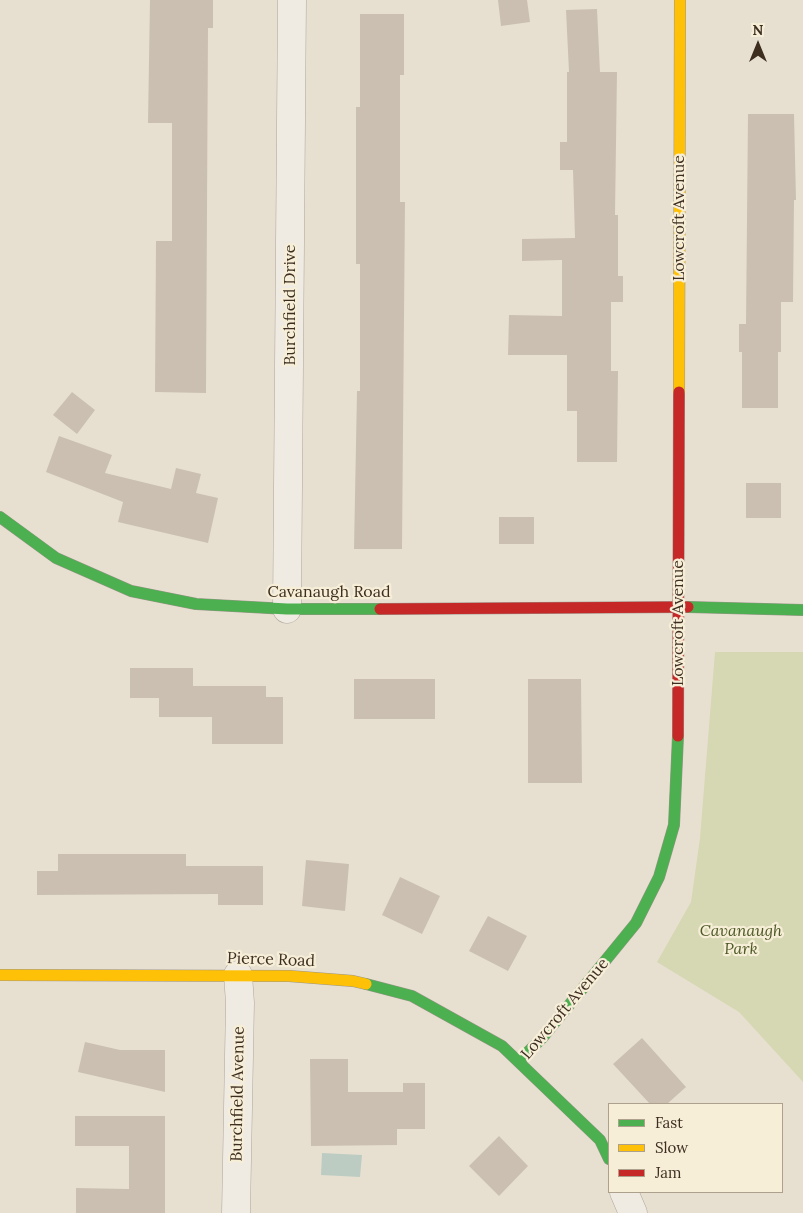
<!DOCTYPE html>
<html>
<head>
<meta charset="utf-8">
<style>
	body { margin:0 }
	#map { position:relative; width:803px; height:1213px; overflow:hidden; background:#e7e0d1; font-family:Lora,serif }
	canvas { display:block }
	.legend { position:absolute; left:608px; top:1103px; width:175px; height:90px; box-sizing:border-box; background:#f7eed8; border:1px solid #ada18e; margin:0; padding:6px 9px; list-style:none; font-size:15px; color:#3d2e20 }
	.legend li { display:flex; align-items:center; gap:10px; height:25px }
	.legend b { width:25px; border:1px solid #ada18e }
	.north { position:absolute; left:733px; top:20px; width:50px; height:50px; -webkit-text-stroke:4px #f7eed8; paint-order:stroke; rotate:0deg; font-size:14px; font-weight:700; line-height:20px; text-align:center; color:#3d2e20 }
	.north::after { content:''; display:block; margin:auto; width:18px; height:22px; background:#3d2e20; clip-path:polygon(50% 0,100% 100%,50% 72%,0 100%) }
</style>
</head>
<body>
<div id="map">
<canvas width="803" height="1213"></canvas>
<ul class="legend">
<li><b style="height:6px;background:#4caf50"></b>Fast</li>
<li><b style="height:6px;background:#ffc107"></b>Slow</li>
<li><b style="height:6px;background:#c62828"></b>Jam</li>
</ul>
<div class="north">N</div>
</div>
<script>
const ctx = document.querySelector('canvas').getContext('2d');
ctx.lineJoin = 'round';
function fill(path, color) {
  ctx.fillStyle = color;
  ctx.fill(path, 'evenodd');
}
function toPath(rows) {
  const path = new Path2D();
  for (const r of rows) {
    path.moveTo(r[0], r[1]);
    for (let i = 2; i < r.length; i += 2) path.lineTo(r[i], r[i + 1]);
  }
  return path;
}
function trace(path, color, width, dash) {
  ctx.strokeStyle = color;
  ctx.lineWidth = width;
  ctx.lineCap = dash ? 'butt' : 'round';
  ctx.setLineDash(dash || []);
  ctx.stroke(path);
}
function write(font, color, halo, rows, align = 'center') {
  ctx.font = font + ' Lora,serif';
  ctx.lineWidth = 4.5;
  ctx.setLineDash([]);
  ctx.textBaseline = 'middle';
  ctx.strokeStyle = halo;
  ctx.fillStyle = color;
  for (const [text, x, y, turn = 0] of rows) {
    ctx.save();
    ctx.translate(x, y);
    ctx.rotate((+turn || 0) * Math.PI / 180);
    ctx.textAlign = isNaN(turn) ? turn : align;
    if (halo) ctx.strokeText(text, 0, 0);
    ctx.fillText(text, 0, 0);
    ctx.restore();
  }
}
fill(toPath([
	[715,652,803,652,803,1082,739,1012,657,962,691,902,700,838]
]), '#d6d7b3');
fill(toPath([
	[322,1153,362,1155,360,1177,321,1175]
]), '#bcccc2');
fill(toPath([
	[150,0,213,0,213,28,208,28,206,393,155,392,156,241,172,241,172,123,148,123],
	[498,0,527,0,530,22,501,26],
	[597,9,600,72,617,72,615,215,618,215,618,276,623,276,623,302,611,302,611,371,618,371,617,462,577,462,577,411,567,411,567,355,508,355,509,315,562,316,562,260,522,261,522,239,575,238,573,170,560,170,560,142,567,142,567,72,569,72,566,10],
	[360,14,404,14,404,75,400,75,400,202,405,202,402,549,354,549,357,391,360,391,360,264,356,264,356,107,360,107],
	[748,114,794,114,796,200,794,200,793,302,781,302,781,352,778,352,778,408,742,408,742,352,739,352,739,324,746,324],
	[72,392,95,410,77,434,53,415],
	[59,436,112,455,105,473,171,489,176,468,201,474,196,493,218,498,208,543,118,522,123,502,46,472],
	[746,483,781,483,781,518,746,518],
	[499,517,534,517,534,544,499,544],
	[130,668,193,668,193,686,266,686,266,697,283,697,283,744,212,744,212,717,159,717,159,698,130,698],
	[354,679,435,679,435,719,354,719],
	[528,679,581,679,582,783,528,783],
	[58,854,186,854,186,866,263,866,263,905,218,905,218,894,37,895,37,871,58,871],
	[306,860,349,864,345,911,302,906],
	[400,877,440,896,422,934,382,915],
	[488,916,527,936,508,971,469,951],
	[642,1038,686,1087,667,1104,650,1104,613,1064],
	[85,1042,120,1050,165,1050,165,1092,78,1072],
	[310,1059,348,1059,348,1092,403,1092,403,1083,425,1083,425,1129,397,1129,397,1145,311,1146],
	[75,1116,165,1116,165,1213,76,1213,76,1188,129,1189,129,1146,75,1146],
	[499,1136,528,1166,499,1196,469,1166]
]), '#cbbfb2');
const street = toPath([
	[287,609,292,0],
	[624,1192,633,1213],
	[236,1213,240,1003,238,975]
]);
const fast = toPath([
	[0,517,56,558,131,591,196,604,287,609,380,609],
	[688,607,803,610],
	[366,984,412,996,502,1046,600,1140,609,1159],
	[519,1061,543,1037,636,923,659,877,674,825,678,736]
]);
const slow = toPath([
	[679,392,680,0],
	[0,975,289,976,353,981,366,984]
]);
const jam = toPath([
	[380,609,688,607],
	[678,736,679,392]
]);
trace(street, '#ada599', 29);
trace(fast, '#9c958a', 12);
trace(slow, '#9c958a', 12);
trace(jam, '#9c958a', 12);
trace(street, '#efebe3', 28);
trace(fast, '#4caf50', 11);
trace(slow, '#ffc107', 11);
trace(jam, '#c62828', 11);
write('16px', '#3d2e20', '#f7eed8', [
	["Lowcroft Avenue",679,218,-90],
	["Burchfield Drive",290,305,-90],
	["Cavanaugh Road",329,592],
	["Lowcroft Avenue",678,623,-90],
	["Pierce Road",271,960,2],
	["Lowcroft Avenue",565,1009,-50],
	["Burchfield Avenue",238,1094,-89]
]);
write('italic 16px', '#4d5a26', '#f7eed8', [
	["Cavanaugh",741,931],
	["Park",741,949]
]);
</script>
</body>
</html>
